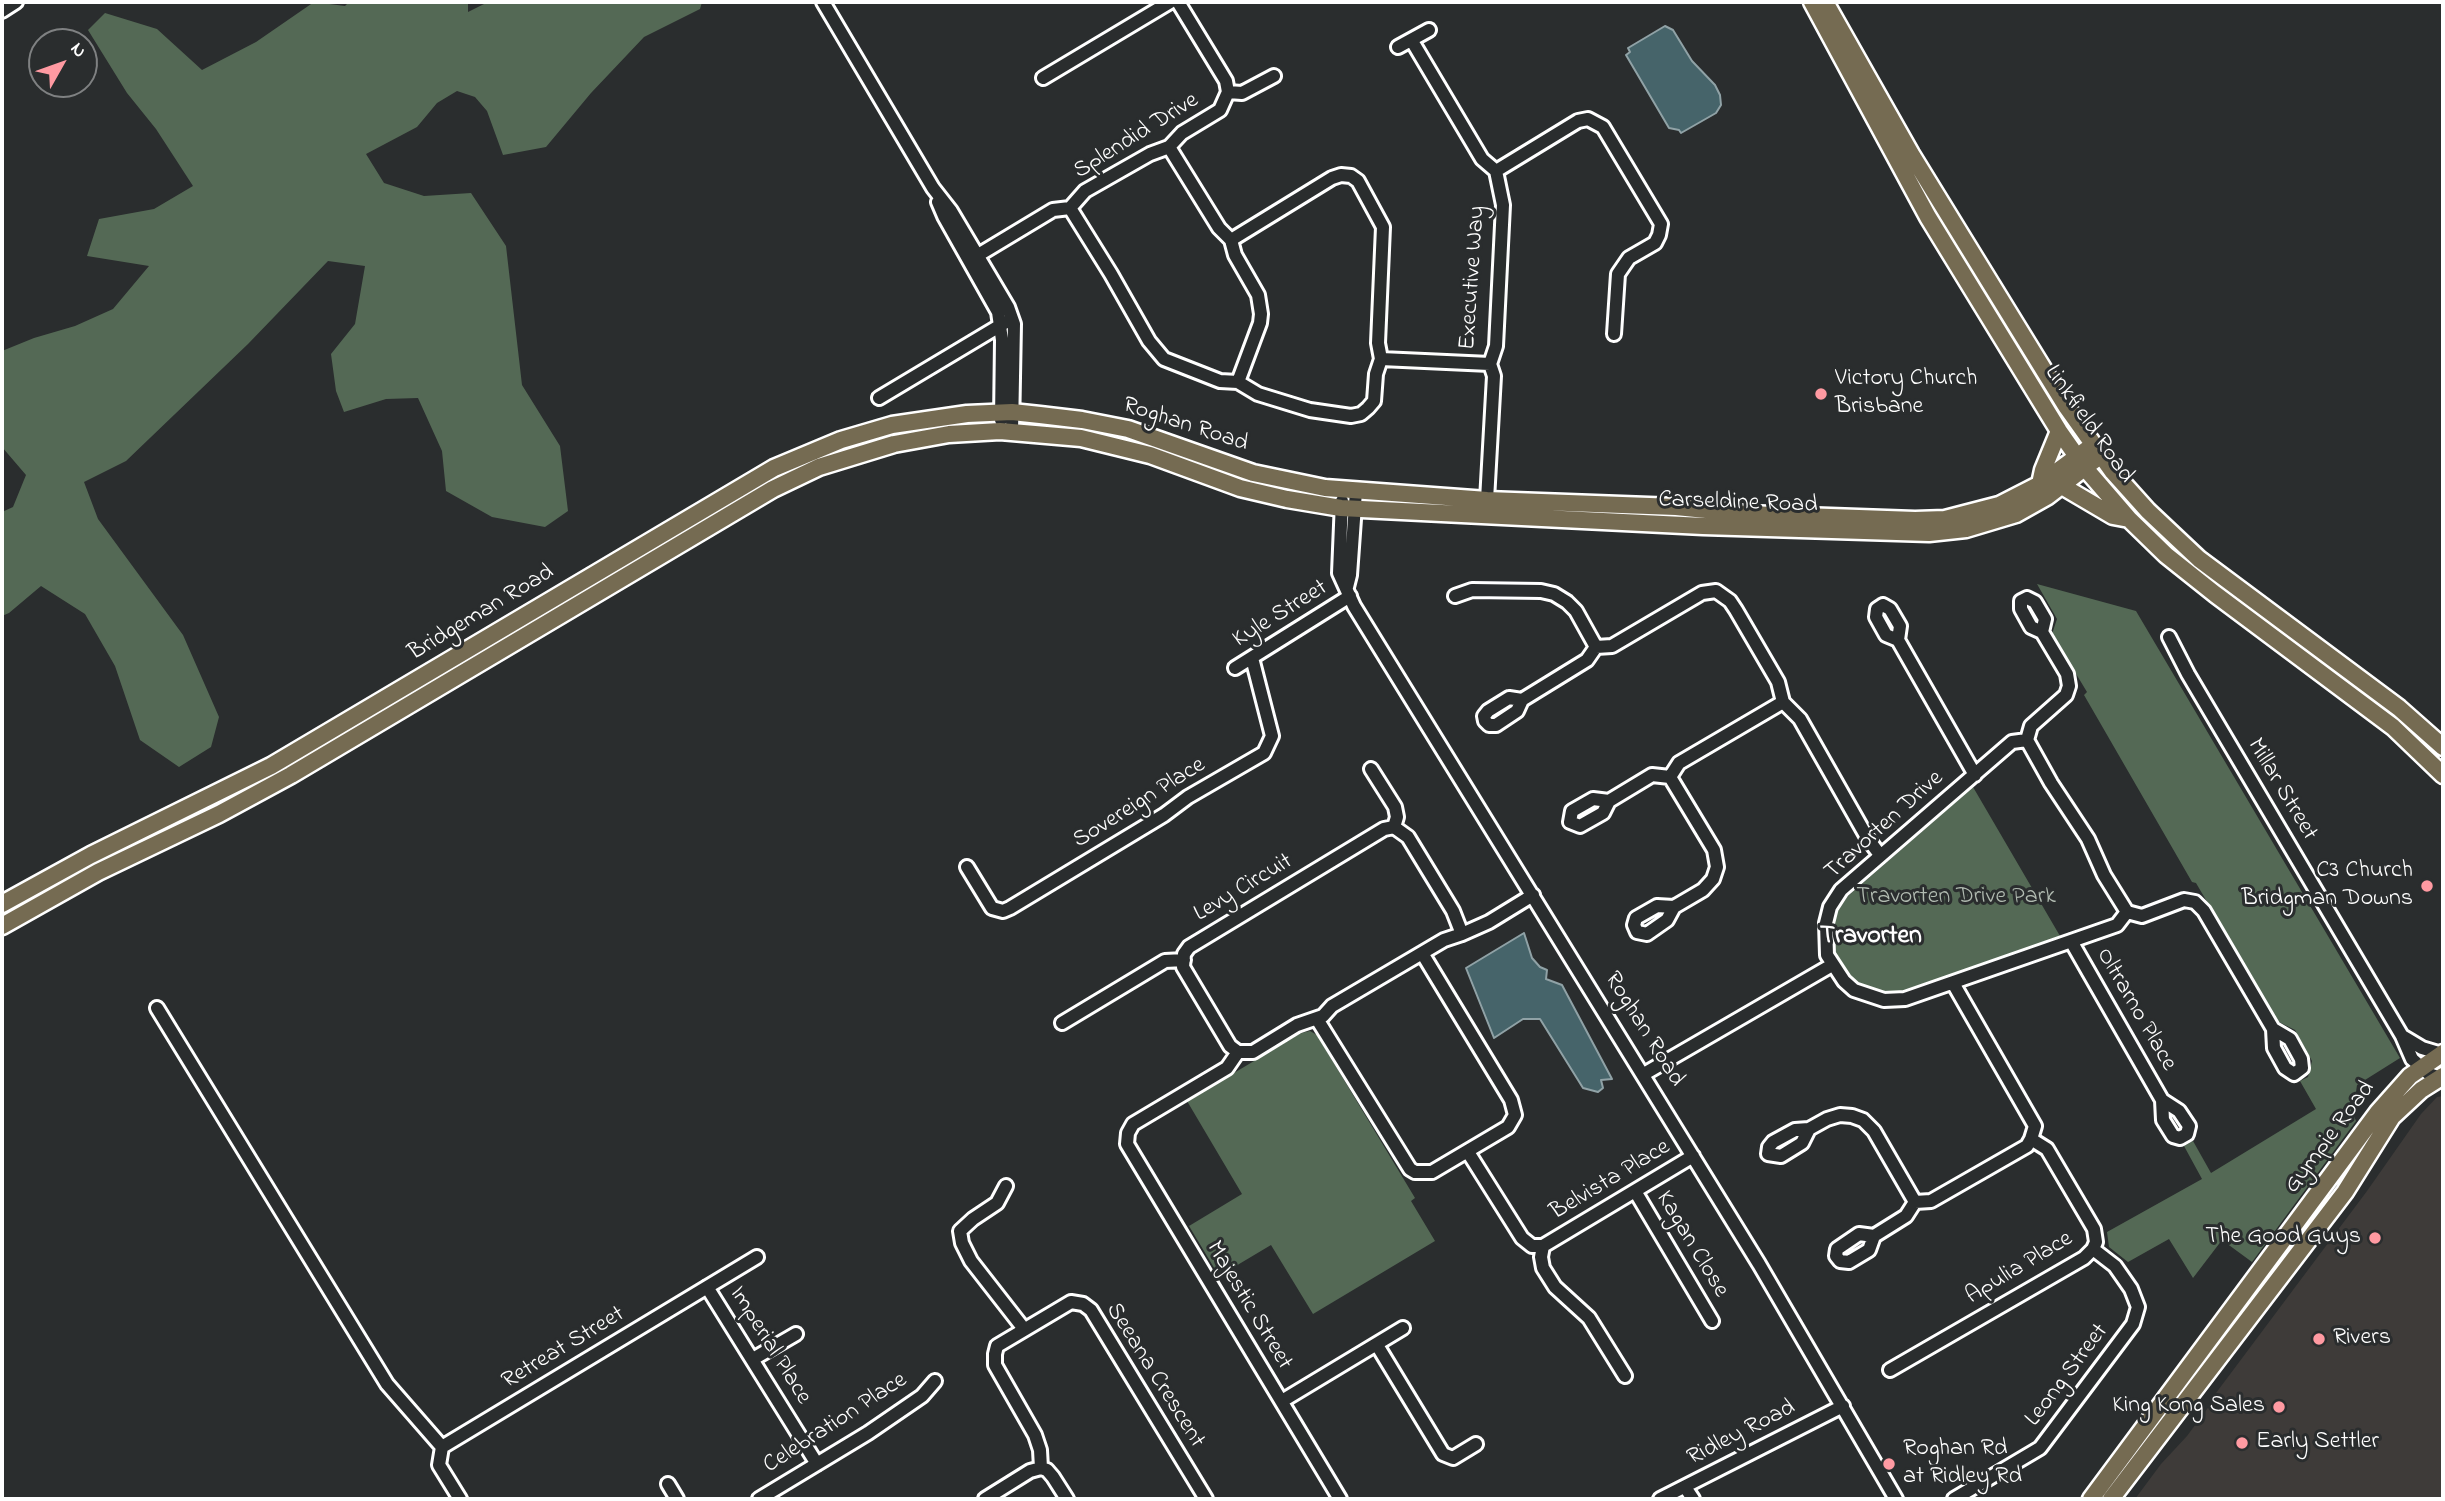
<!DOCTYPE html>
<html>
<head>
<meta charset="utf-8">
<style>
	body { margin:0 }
	#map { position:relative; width:2445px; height:1501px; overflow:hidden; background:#2a2d2e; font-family:"Indie Flower",sans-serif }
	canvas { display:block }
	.frame { position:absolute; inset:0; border:4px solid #fff; pointer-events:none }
	.north { position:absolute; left:28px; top:28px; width:70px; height:70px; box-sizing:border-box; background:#2a2d2e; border:2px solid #7f8182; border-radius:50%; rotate:50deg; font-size:19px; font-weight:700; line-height:28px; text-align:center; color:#fff }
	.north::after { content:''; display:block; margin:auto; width:24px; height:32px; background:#ff9aa2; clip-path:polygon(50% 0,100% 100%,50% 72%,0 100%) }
</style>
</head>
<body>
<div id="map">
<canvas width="2445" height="1501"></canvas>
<div class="frame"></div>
<div class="north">N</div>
</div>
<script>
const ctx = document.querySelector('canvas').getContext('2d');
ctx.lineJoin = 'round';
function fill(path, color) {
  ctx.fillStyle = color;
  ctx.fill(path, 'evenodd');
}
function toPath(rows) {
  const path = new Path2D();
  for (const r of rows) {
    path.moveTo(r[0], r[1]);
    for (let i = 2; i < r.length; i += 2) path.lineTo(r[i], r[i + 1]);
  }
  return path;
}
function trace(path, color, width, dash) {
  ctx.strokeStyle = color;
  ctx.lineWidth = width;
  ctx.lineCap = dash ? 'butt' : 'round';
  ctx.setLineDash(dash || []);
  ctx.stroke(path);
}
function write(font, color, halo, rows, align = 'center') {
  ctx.font = font + ' "Indie Flower",sans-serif';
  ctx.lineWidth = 6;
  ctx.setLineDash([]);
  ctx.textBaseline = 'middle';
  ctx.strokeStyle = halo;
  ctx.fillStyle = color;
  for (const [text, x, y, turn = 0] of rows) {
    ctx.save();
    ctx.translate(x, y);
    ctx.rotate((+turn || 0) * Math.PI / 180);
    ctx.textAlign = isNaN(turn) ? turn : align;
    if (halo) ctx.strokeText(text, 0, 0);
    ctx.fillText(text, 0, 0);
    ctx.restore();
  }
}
fill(toPath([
	[2443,1096,2443,1499,2135,1499,2161,1464,2187,1436,2216,1397,2216,1393,2367,1191,2421,1114,2437,1097]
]), '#3e3b39');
fill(toPath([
	[314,2,345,6,349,2,468,2,468,12,488,2,702,2,700,9,644,37,591,93,546,147,503,155,487,111,475,97,457,91,437,103,417,127,366,154,384,183,424,196,471,193,506,246,522,385,560,446,568,511,545,527,492,517,446,491,442,451,418,398,386,399,344,412,336,391,331,354,355,324,365,266,328,261,248,344,126,461,84,482,98,519,183,635,219,717,211,747,179,767,140,740,115,666,85,614,41,586,9,613,2,616,2,512,13,507,26,475,2,447,2,351,34,338,75,326,113,309,149,266,87,256,99,219,154,209,193,186,156,129,127,93,88,30,105,13,157,29,202,70,256,42],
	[2037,584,2136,611,2400,1058,2357,1085,2353,1114,2356,1121,2252,1262,2222,1240,2193,1278,2169,1239,2128,1262,2109,1247,2107,1232,2202,1179,2184,1146,2193,1141,2211,1173,2316,1109,2300,1081,2308,1077,2312,1061,2295,1030,2277,1021,2196,883,2192,882,2084,695,2087,692,2052,634,2057,619],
	[1973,787,2060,936,1901,993,1882,993,1870,990,1849,976,1839,963,1834,953,1833,924,1838,911,1848,896],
	[1310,1031,1317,1035,1415,1198,1411,1201,1435,1241,1313,1314,1271,1245,1219,1276,1189,1226,1242,1194,1187,1101,1301,1033]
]), '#546955');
const water = toPath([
	[1665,26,1673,30,1692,61,1715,85,1720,95,1721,105,1716,113,1681,133,1679,130,1669,128,1626,55,1630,52,1628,48,1665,26],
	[1524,933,1532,958,1540,967,1547,970,1546,979,1562,985,1612,1079,1601,1080,1603,1088,1598,1092,1583,1088,1540,1019,1523,1019,1494,1038,1466,968,1524,933]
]);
fill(water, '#46646a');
trace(water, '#90a2a6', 2);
const minor = toPath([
	[823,2,933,188,951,211,1008,307,1014,324,1012,431],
	[2,11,16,2],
	[1412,41,1482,159,1496,171,1503,205,1496,346,1490,364,1494,376,1487,500],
	[1398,47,1429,30],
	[1043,78,1170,2],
	[1228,92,1242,93,1274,76],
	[1169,147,1219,228,1231,240,1235,255,1258,295,1261,314,1260,323,1238,382],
	[1496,171,1578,121,1588,119,1603,127,1661,224,1659,235,1655,243,1629,258,1618,274,1614,334],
	[938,202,944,216,998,312,1002,340,1001,420],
	[1070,208,1111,274,1149,341,1164,359,1220,381,1238,382,1258,394,1310,410,1351,416,1361,414,1368,408,1374,401,1376,374,1381,359,1378,343,1383,227,1358,181,1351,176,1341,175,1332,178,1231,240],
	[970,260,1053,210,1070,208,1085,191,1150,154,1169,147,1182,133,1220,110,1228,92,1226,81,1178,2],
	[1381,359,1490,364],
	[879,398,1006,322],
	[1342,501,1339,573,1354,606,1759,1264,1896,1499],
	[1347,587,1350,575,1356,491],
	[1455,596,1472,590,1541,591,1554,594,1567,602,1576,611,1596,647],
	[2027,598,2035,602,2045,619,2042,632,2031,627,2021,609,2021,601,2027,598],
	[1883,605,1890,609,1900,626,1898,640,1886,635,1876,617,1877,609,1883,605],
	[2169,637,2188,674,2402,1036,2412,1059,2429,1074,2440,1078],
	[1898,640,1975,775],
	[1235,668,1350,596],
	[1509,698,1522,700,1517,711,1496,725,1489,725,1485,721,1484,716,1488,711,1509,698],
	[1522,700,1587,660,1596,647,1612,646,1702,593,1716,591,1730,601,1736,610,1778,682,1783,702],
	[2027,740,2051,783,2088,839,2104,875,2127,912,2117,925,1905,999,1884,1000,1854,990,1844,981,1827,955,1826,923,1830,907,1841,890,2012,742,2027,740],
	[2027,740,2031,726,2066,695,2069,686,2067,674,2042,632],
	[1371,769,1395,807,1397,817,1394,827],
	[1670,777,1714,850,1717,867,1713,879,1703,890,1674,907],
	[1593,799,1609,801,1603,813,1580,826,1570,822,1572,811,1593,799],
	[1609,801,1652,775,1670,777,1679,763,1783,702,1800,719,1868,839,1880,855],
	[967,867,992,908,1003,911,1010,908,1164,815,1188,797,1264,753,1272,736,1252,658],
	[1657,906,1674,907,1667,920,1647,934,1637,932,1634,925,1636,918,1657,906],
	[2127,912,2142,916,2184,900,2195,902,2204,911,2273,1029,2274,1048,2285,1068,2294,1074,2302,1068,2301,1059,2290,1039,2273,1029],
	[1462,934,1453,911,1408,837,1394,827,1384,829,1189,947,1184,954,1183,967,1230,1046,1238,1052,1253,1052,1297,1025,1323,1016,1332,1006,1444,940,1462,934,1489,922,1533,895],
	[2071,941,2162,1100,2163,1120,2173,1136,2180,1138,2187,1134,2189,1126,2179,1111,2162,1100],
	[157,1008,387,1384,442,1447],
	[1317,1019,1410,1169,1415,1172,1432,1172,1508,1127,1515,1115,1511,1100,1422,953],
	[1062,1023,1165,961,1184,960],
	[2402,1036,2422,1048,2442,1054],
	[1238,1052,1227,1068,1133,1124,1128,1133,1127,1144,1340,1499],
	[1644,1074,1832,965],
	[1809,1129,1827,1119,1840,1115,1852,1116,1863,1120,1874,1131,1915,1202],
	[1809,1129,1802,1143,1781,1156,1768,1154,1769,1147,1773,1142,1795,1130,1809,1129],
	[1468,1152,1522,1238,1532,1246,1543,1246],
	[1006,1186,997,1203,973,1219,960,1231,962,1243,971,1261,1024,1329],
	[1635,1191,1712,1321],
	[1859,1234,1874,1236,1869,1250,1849,1262,1840,1261,1836,1256,1837,1249,1859,1234],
	[1874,1236,1906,1216,1915,1202,1931,1201,2027,1146,2031,1139,2035,1126,1953,983],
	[707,1287,817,1464],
	[1377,1345,1443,1454,1453,1458,1476,1444],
	[753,1359,796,1334],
	[1890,1370,2084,1258,2093,1249,2096,1242,2094,1229,2047,1149,2031,1139],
	[1625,1376,1589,1318,1555,1287,1543,1268,1541,1257,1543,1246,1693,1156],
	[1282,1401,1403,1328],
	[668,1484,677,1499],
	[1685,1487,1693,1499],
	[460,1499,439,1465,442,1447,757,1257],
	[759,1499,868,1433,922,1396,935,1381],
	[985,1499,1030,1471,1041,1468],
	[1067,1499,1053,1477,1047,1470,1041,1468,1040,1450,1035,1435,995,1365,995,1354,997,1346,1071,1302,1083,1304,1091,1310,1206,1499],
	[1660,1499,1843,1406],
	[1954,1499,2040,1448,2133,1324,2138,1307,2131,1289,2115,1266,2093,1249]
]);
const major = toPath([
	[1812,2,1928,217,2059,431,2085,468,2129,519,2166,555,2215,594,2393,727,2443,775],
	[1825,2,1911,154,2066,406,2113,472,2148,511,2199,559,2399,708,2443,747],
	[2040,484,2043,470,2059,431],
	[2062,486,2113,516,2129,519],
	[2,904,91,855,271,766,774,468,841,440,892,425,967,414,1012,412,1040,415,1082,420,1128,429,1253,473,1325,488,1487,500,1676,507,1746,514,1915,520,1945,519,1999,505,2040,484,2093,445],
	[2,926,98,872,219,814,291,775,773,489,819,467,894,444,949,434,1000,431,1081,438,1150,455,1240,488,1287,499,1341,508,1703,526,1929,533,1966,529,2016,514,2048,496,2100,456],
	[2091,1499,2378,1112,2410,1076,2443,1053],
	[2111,1499,2345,1192,2392,1117,2421,1090,2443,1076]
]);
trace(minor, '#fff', 18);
trace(major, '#fff', 21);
trace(minor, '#2a2d2e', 12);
trace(major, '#756b52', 16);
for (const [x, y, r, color] of [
	[1821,394,7,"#ff9aa2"],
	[2427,886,7,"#ff9aa2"],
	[2375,1238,7,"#ff9aa2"],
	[2319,1339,7,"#ff9aa2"],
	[2279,1407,7,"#ff9aa2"],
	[2242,1443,7,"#ff9aa2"],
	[1889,1464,7,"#ff9aa2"]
]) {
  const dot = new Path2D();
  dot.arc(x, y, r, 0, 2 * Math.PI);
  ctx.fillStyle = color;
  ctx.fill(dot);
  trace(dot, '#2a2d2e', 2.5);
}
write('24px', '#fff', '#2a2d2e', [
	["Splendid Drive",1137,137,-32],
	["Executive Way",1474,278,-86],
	["Linkfield Road",2088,425,55],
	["Roghan Road",1185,426,18],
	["Carseldine Road",1738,504,2],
	["Bridgeman Road",482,614,-31],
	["Kyle Street",1281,615,-32],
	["Millar Street",2281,790,59],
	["Sovereign Place",1140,804,-32],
	["Travorten Drive",1885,826,-42],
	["Levy Circuit",1244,889,-31],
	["Oltrarno Place",2135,1010,60],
	["Roghan Road",1643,1030,58],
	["Gympie Road",2331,1138,-53],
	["Belvista Place",1611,1181,-31],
	["Kagan Close",1691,1245,59],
	["Apulia Place",2020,1269,-31],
	["Majestic Street",1248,1306,59],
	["Imperial Place",769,1346,58],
	["Retreat Street",564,1349,-31],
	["Seeana Crescent",1154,1376,58],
	["Leong Street",2068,1376,-53],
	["Celebration Place",836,1424,-33],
	["Ridley Road",1742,1434,-27]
]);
write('24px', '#fff', '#2a2d2e', [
	["Victory Church",1835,380],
	["Brisbane",1835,408],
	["C3 Church",2413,872,"right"],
	["Bridgman Downs",2413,900,"right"],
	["The Good Guys",2361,1238,"right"],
	["Rivers",2333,1339],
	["King Kong Sales",2265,1407,"right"],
	["Early Settler",2256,1443],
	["Roghan Rd",1903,1450],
	["at Ridley Rd",1903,1478]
], 'left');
write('24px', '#b2bcb2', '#2a2d2e', [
	["Travorten Drive Park",1956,898]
]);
write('bold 26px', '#fff', '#2a2d2e', [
	["Travorten",1871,938]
]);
</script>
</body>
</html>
